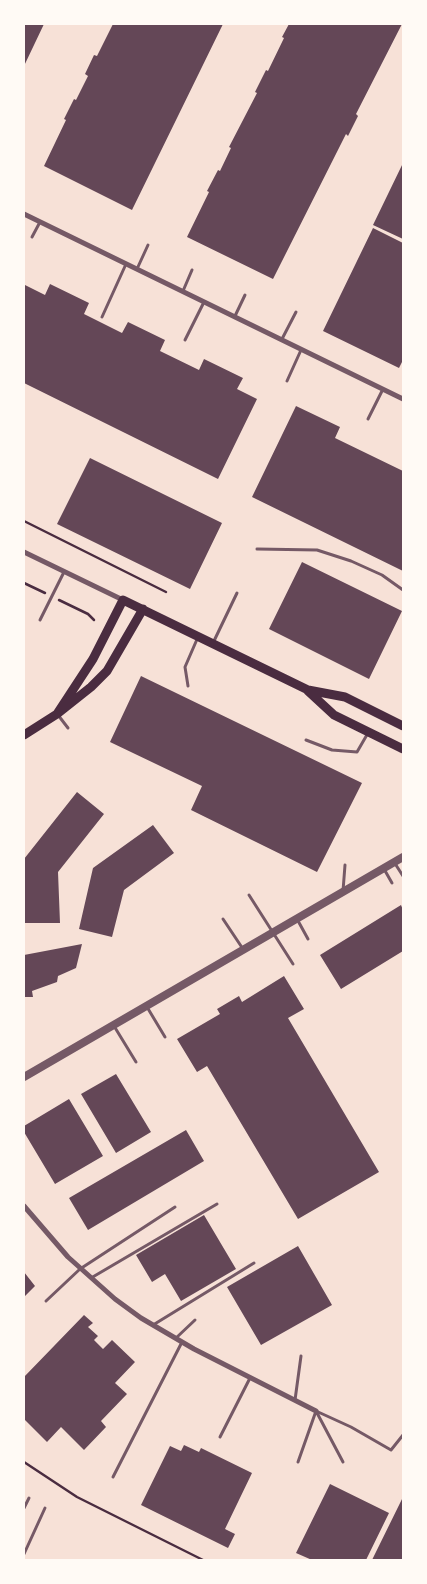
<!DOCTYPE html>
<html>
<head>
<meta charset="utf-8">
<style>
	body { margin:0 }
	#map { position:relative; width:427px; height:1584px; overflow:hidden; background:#f7e1d7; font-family:"IBM Plex Sans",sans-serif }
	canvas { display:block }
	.frame { position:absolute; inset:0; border:25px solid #fffaf5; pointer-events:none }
</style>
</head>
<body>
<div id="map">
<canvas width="427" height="1584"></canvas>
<div class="frame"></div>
</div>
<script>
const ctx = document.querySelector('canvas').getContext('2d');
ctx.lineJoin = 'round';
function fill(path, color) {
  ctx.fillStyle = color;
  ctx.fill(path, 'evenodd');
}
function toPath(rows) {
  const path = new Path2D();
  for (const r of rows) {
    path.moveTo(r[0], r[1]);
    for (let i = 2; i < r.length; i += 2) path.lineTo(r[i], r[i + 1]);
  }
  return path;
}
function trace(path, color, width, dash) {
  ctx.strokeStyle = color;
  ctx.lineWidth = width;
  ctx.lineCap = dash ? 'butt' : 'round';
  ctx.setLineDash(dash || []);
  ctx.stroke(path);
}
fill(toPath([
	[24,24,44,24,24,66],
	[113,24,223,24,132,210,44,166,66,120,64,119,74,99,76,100,88,76,85,74,94,55,97,56],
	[289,24,402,24,356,114,358,116,348,136,346,134,273,279,187,237,209,192,207,191,218,170,220,171,231,148,229,147,257,93,255,92,266,70,268,71,284,38,282,37],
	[403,163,403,239,373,225],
	[373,228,403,243,403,360,399,368,323,331],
	[50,284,89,303,84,314,122,333,128,322,165,340,160,351,199,370,204,359,243,378,237,389,257,399,218,479,24,383,24,287,25,285,45,295],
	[296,406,340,427,335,438,403,471,403,571,252,497],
	[90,458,222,523,190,589,57,524],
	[302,562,402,611,369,679,269,629],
	[141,676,362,783,317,872,191,810,202,786,110,742],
	[77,792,104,814,58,872,60,923,25,923,24,859],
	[153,825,174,853,124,890,112,937,79,929,93,868],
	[401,905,403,910,403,951,341,989,320,955],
	[82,944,76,968,58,976,57,982,32,991,33,997,24,997,24,955],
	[284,976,304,1009,288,1018,379,1172,298,1219,207,1066,197,1072,177,1039,220,1014,217,1009,239,996,242,1002],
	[116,1074,151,1132,116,1153,81,1094],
	[69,1099,103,1156,55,1184,24,1132,24,1126],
	[186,1130,204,1161,88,1230,69,1198],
	[204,1215,236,1269,181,1301,165,1274,152,1282,136,1255],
	[298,1246,332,1305,261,1345,227,1287],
	[24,1272,35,1286,24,1297],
	[84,1315,93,1323,88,1327,98,1336,94,1340,103,1349,112,1340,135,1362,115,1383,127,1394,101,1421,106,1427,84,1450,61,1427,47,1442,24,1419,24,1377],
	[184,1445,199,1452,201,1448,252,1473,225,1529,235,1534,228,1548,141,1505,170,1446,181,1451],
	[330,1484,389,1513,366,1560,312,1560,296,1553],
	[403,1497,403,1560,372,1560]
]), '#644757');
trace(toPath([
	[24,521,166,592],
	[24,583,45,593],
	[59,600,88,614,94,620],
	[24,1462,77,1497,203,1560]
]), '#4a2c40', 2.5);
trace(toPath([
	[32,237,40,222],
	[137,269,148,245],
	[183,291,192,270],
	[235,316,245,295],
	[102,317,126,264],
	[282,339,296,312],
	[185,340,204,302],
	[287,381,301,350],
	[368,419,383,389],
	[257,549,317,550,351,561,382,575,403,590],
	[40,620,64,572],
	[213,643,237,593],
	[188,686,185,667,198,637],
	[58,715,68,728],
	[306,740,332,750,357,752,368,733],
	[394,862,403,876],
	[384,869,392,883],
	[343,891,345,865],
	[249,895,293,964],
	[223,919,243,949],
	[297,919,308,939],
	[147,1007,165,1037],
	[114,1026,136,1062],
	[91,1278,217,1204],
	[46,1301,80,1269,175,1207],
	[153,1325,254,1263],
	[176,1338,195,1320],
	[295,1400,301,1356],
	[316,1411,351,1427,391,1450,403,1435],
	[316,1411,343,1462],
	[220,1437,250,1378],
	[298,1462,316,1411],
	[113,1477,182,1342],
	[24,1508,29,1498],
	[24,1554,45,1508]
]), '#755966', 3);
trace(toPath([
	[24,214,403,399],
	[24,552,123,600],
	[24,1206,68,1257,115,1299,141,1318,194,1349,316,1411]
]), '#755966', 5);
trace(toPath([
	[24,1077,403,857]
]), '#755966', 8);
trace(toPath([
	[308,691,334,715,403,749],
	[57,714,93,659,123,600,308,690,345,697,403,726],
	[24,735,57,714,91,687,107,671,143,609]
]), '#4a2c40', 9);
</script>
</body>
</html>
